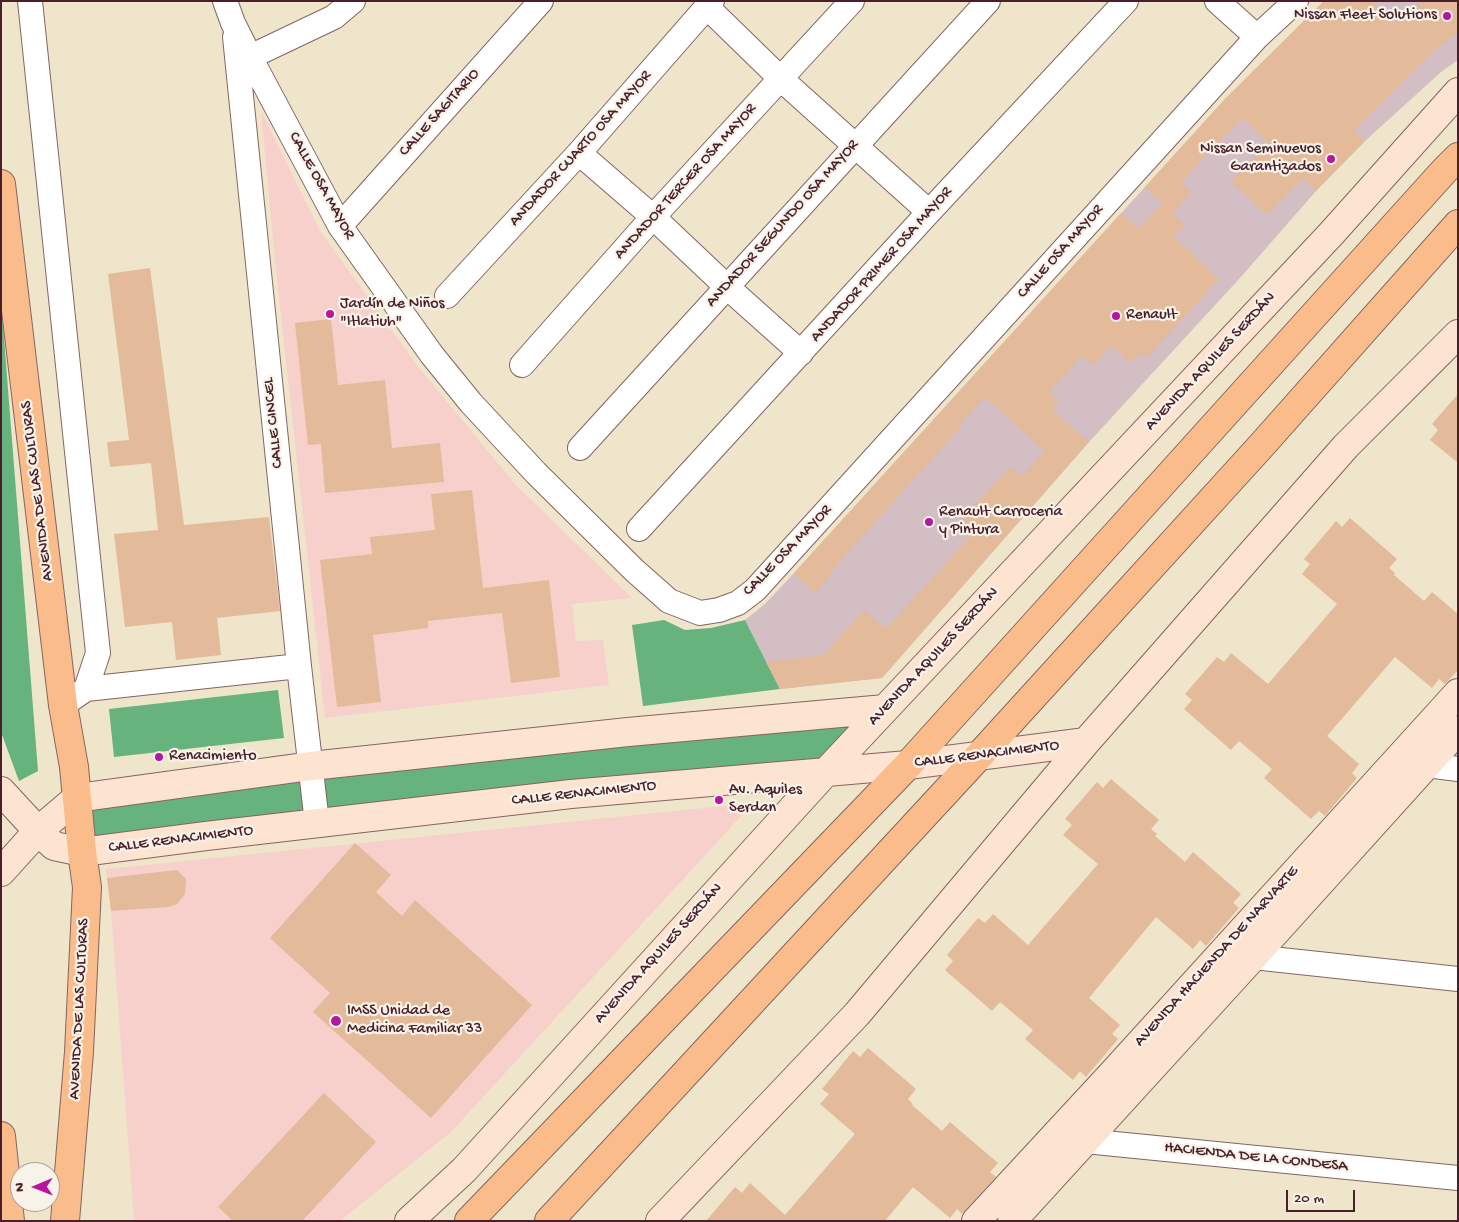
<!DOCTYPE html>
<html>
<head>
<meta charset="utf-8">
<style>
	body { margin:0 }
	#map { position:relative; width:1459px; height:1222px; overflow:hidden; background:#efe5ca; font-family:"Gochi Hand",sans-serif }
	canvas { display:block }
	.frame { position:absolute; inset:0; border:2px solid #4a1f2b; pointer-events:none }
	.north { position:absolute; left:10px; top:1162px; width:50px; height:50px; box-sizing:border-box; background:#f7f3e8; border:1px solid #b29e9c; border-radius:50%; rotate:269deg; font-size:14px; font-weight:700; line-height:20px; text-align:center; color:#4a1f2b }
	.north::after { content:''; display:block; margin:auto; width:18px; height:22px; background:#b5179e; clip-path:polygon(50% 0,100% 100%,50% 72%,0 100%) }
	.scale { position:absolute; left:1286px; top:1190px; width:69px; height:22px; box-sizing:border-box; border:2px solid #4a1f2b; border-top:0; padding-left:6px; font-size:15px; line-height:18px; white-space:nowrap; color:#4a1f2b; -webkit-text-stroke:4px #f7f3e8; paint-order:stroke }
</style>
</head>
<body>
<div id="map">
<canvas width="1459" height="1222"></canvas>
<div class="frame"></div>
<div class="north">N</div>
<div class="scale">20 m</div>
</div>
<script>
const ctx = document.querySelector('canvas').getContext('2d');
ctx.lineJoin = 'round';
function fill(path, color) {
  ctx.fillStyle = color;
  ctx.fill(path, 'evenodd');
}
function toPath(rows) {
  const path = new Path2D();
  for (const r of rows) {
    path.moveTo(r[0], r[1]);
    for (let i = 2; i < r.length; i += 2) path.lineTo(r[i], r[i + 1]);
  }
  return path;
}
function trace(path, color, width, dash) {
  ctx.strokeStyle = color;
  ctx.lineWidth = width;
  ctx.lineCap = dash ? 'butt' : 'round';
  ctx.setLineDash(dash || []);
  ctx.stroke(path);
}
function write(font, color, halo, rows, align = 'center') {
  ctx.font = font + ' "Gochi Hand",sans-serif';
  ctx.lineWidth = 4.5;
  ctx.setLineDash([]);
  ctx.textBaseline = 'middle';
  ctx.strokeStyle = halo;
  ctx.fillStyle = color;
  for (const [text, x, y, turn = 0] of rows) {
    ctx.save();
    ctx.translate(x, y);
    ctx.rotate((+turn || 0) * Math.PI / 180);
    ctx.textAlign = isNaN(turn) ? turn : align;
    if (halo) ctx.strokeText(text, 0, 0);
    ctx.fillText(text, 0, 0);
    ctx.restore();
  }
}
fill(toPath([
	[261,111,320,231,419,368,516,485,632,598,572,604,576,641,603,640,609,685,325,718,275,260],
	[753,803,451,1132,340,1221,134,1221,111,911,106,869]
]), '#f7d0cc');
fill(toPath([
	[1324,1,1458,1,1458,60,1441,72,1365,141,1316,191,1240,278,1089,442,882,678,780,689,745,620,765,604,794,573,1225,99]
]), '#d2bec3');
fill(toPath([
	[1,300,38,771,19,781,1,732],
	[664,620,685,630,711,628,745,620,780,689,643,706,632,625],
	[278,690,284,738,114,757,109,709],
	[853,725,819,762,94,838,90,808,315,779,583,749]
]), '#66b37d');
fill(toPath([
	[1324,1,1371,1,1394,23,1424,1,1458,1,1458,33,1438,47,1354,130,1365,141,1316,191,1303,178,1266,215,1231,181,1268,143,1243,118,1181,182,1191,192,1173,214,1145,187,1225,99],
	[1162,203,1185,225,1173,236,1219,279,1146,358,1140,352,1131,363,1112,346,1093,365,1082,356,1049,392,1059,401,1052,410,1089,442,882,678,780,689,766,662,823,655,864,610,886,629,975,531,962,519,1010,467,1022,476,1045,451,985,397,959,425,961,427,830,572,832,574,815,593,794,573,1121,213,1138,229],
	[150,268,184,525,269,517,280,611,217,618,221,655,176,660,172,622,125,627,114,534,158,530,151,463,110,467,107,442,129,440,108,274],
	[331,319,338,385,385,380,392,448,440,443,444,482,325,493,321,444,308,445,295,323],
	[1458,394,1458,463,1430,440,1438,430,1432,424],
	[472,490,483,588,549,580,560,677,511,683,502,613,428,621,428,628,373,635,381,702,337,707,320,560,372,554,370,537,435,530,431,494],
	[1350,518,1397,559,1389,568,1395,573,1394,575,1424,601,1432,592,1458,614,1458,670,1445,684,1439,679,1432,688,1395,657,1327,736,1359,764,1352,773,1357,778,1325,816,1319,811,1311,819,1264,778,1272,769,1239,741,1231,750,1184,709,1192,700,1185,694,1217,657,1224,662,1231,653,1268,684,1337,604,1302,574,1310,564,1304,559,1336,521,1342,527],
	[1111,779,1159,820,1151,829,1157,834,1155,836,1185,862,1193,852,1241,894,1233,903,1239,908,1206,946,1200,940,1193,949,1156,917,1089,998,1120,1025,1112,1034,1118,1039,1086,1077,1080,1071,1073,1080,1025,1039,1033,1030,1000,1002,992,1011,945,970,953,961,947,955,978,918,985,923,993,914,1028,945,1098,864,1063,835,1072,825,1065,819,1097,782,1103,788],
	[355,843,391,875,376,892,402,916,415,900,532,1005,431,1118,313,1012,330,993,270,938],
	[177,870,186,879,185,894,177,904,168,907,111,911,107,878],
	[868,1048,916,1089,908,1099,913,1104,912,1105,942,1131,950,1122,998,1163,990,1172,996,1177,962,1214,957,1209,950,1218,913,1187,885,1221,706,1221,735,1187,742,1193,750,1183,785,1215,855,1134,820,1104,829,1094,822,1089,853,1051,860,1057],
	[324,1093,376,1142,302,1221,233,1221,218,1207]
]), '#e3ba9a');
const street = toPath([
	[30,1,98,653,86,689,63,705],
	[225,1,233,23,250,57,340,226,432,355,471,403,536,473,634,570,669,601,700,613,719,610,738,603,755,590,1257,37,1296,1],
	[1217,1,1257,37],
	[707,7,781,79,929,212],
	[235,37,299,666,317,823],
	[250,57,334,17,353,1],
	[579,153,653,217,726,286,801,353],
	[340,226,541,1],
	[447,296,579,153,712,1],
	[522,365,653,217,852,1],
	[580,448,988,1],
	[639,529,929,212,1126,1],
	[86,689,299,666],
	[1426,765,1458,769],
	[1253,957,1458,979],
	[1085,1141,1458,1178]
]);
const secondary = toPath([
	[1,791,38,831,54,846,82,852,206,836,571,794,908,765,1086,742],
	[1,872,38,831,77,798,311,766,628,732,885,709],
	[409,1221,464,1170,825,773,1331,234,1458,92],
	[660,1221,857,1014,1086,742,1346,446,1458,334],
	[976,1221,1112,1074,1458,693],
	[1012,1221,1253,957,1458,730]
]);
const primary = toPath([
	[1,184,63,705,74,767,82,852,87,887,79,1052,65,1221],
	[1,1136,10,1221],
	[469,1221,908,765,1445,170,1458,157],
	[549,1221,978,757,1261,446,1458,224]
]);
trace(street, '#846463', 26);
trace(secondary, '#846463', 30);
trace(primary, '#846463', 30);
trace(street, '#fff', 24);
trace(secondary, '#fde4d1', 28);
trace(primary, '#fabc8b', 28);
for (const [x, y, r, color] of [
	[1447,16,5,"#b5179e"],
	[1331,159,5,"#b5179e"],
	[330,314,5,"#b5179e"],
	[1116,316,5,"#b5179e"],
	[929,522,5,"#b5179e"],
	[159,757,5,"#b5179e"],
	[719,800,5,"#b5179e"],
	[336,1021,6,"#b5179e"]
]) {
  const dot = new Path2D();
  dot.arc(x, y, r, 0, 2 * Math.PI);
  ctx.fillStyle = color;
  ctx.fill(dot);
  trace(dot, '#f7f3e8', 2);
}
write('16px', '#4a1f2b', '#f7f3e8', [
	["Nissan Fleet Solutions",1437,16,"right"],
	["Nissan Seminuevos",1321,150,"right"],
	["Garantizados",1321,168,"right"],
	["Jardín de Niños",340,305],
	["\"Itlatiuh\"",340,323],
	["Renault",1126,316],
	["Renault Carroceria",939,513],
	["y Pintura",939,531],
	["Renacimiento",169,757],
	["Av. Aquiles",729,791],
	["Serdan",729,809],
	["IMSS Unidad de",347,1012],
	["Medicina Familiar 33",347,1030]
], 'left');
write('16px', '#4a1f2b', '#f7f3e8', [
	["CALLE SAGITARIO",440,113,-48],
	["ANDADOR CUARTO OSA MAYOR",581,149,-48],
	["ANDADOR TERCER OSA MAYOR",686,182,-48],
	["CALLE OSA MAYOR",321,186,61],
	["ANDADOR SEGUNDO OSA MAYOR",783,224,-48],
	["CALLE OSA MAYOR",1061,252,-48],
	["ANDADOR PRIMER OSA MAYOR",882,265,-48],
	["AVENIDA AQUILES SERDÁN",1211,362,-47],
	["CALLE CINCEL",274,423,-96],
	["AVENIDA DE LAS CULTURAS",38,491,-97],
	["CALLE OSA MAYOR",788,551,-46],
	["AVENIDA AQUILES SERDÁN",934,657,-47],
	["CALLE RENACIMIENTO",987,755,-7],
	["CALLE RENACIMIENTO",584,794,-6],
	["CALLE RENACIMIENTO",181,840,-7],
	["AVENIDA AQUILES SERDÁN",659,954,-48],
	["AVENIDA HACIENDA DE NARVARTE",1217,957,-48],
	["AVENIDA DE LAS CULTURAS",80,1009,-87],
	["HACIENDA DE LA CONDESA",1256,1158,6]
]);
</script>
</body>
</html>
